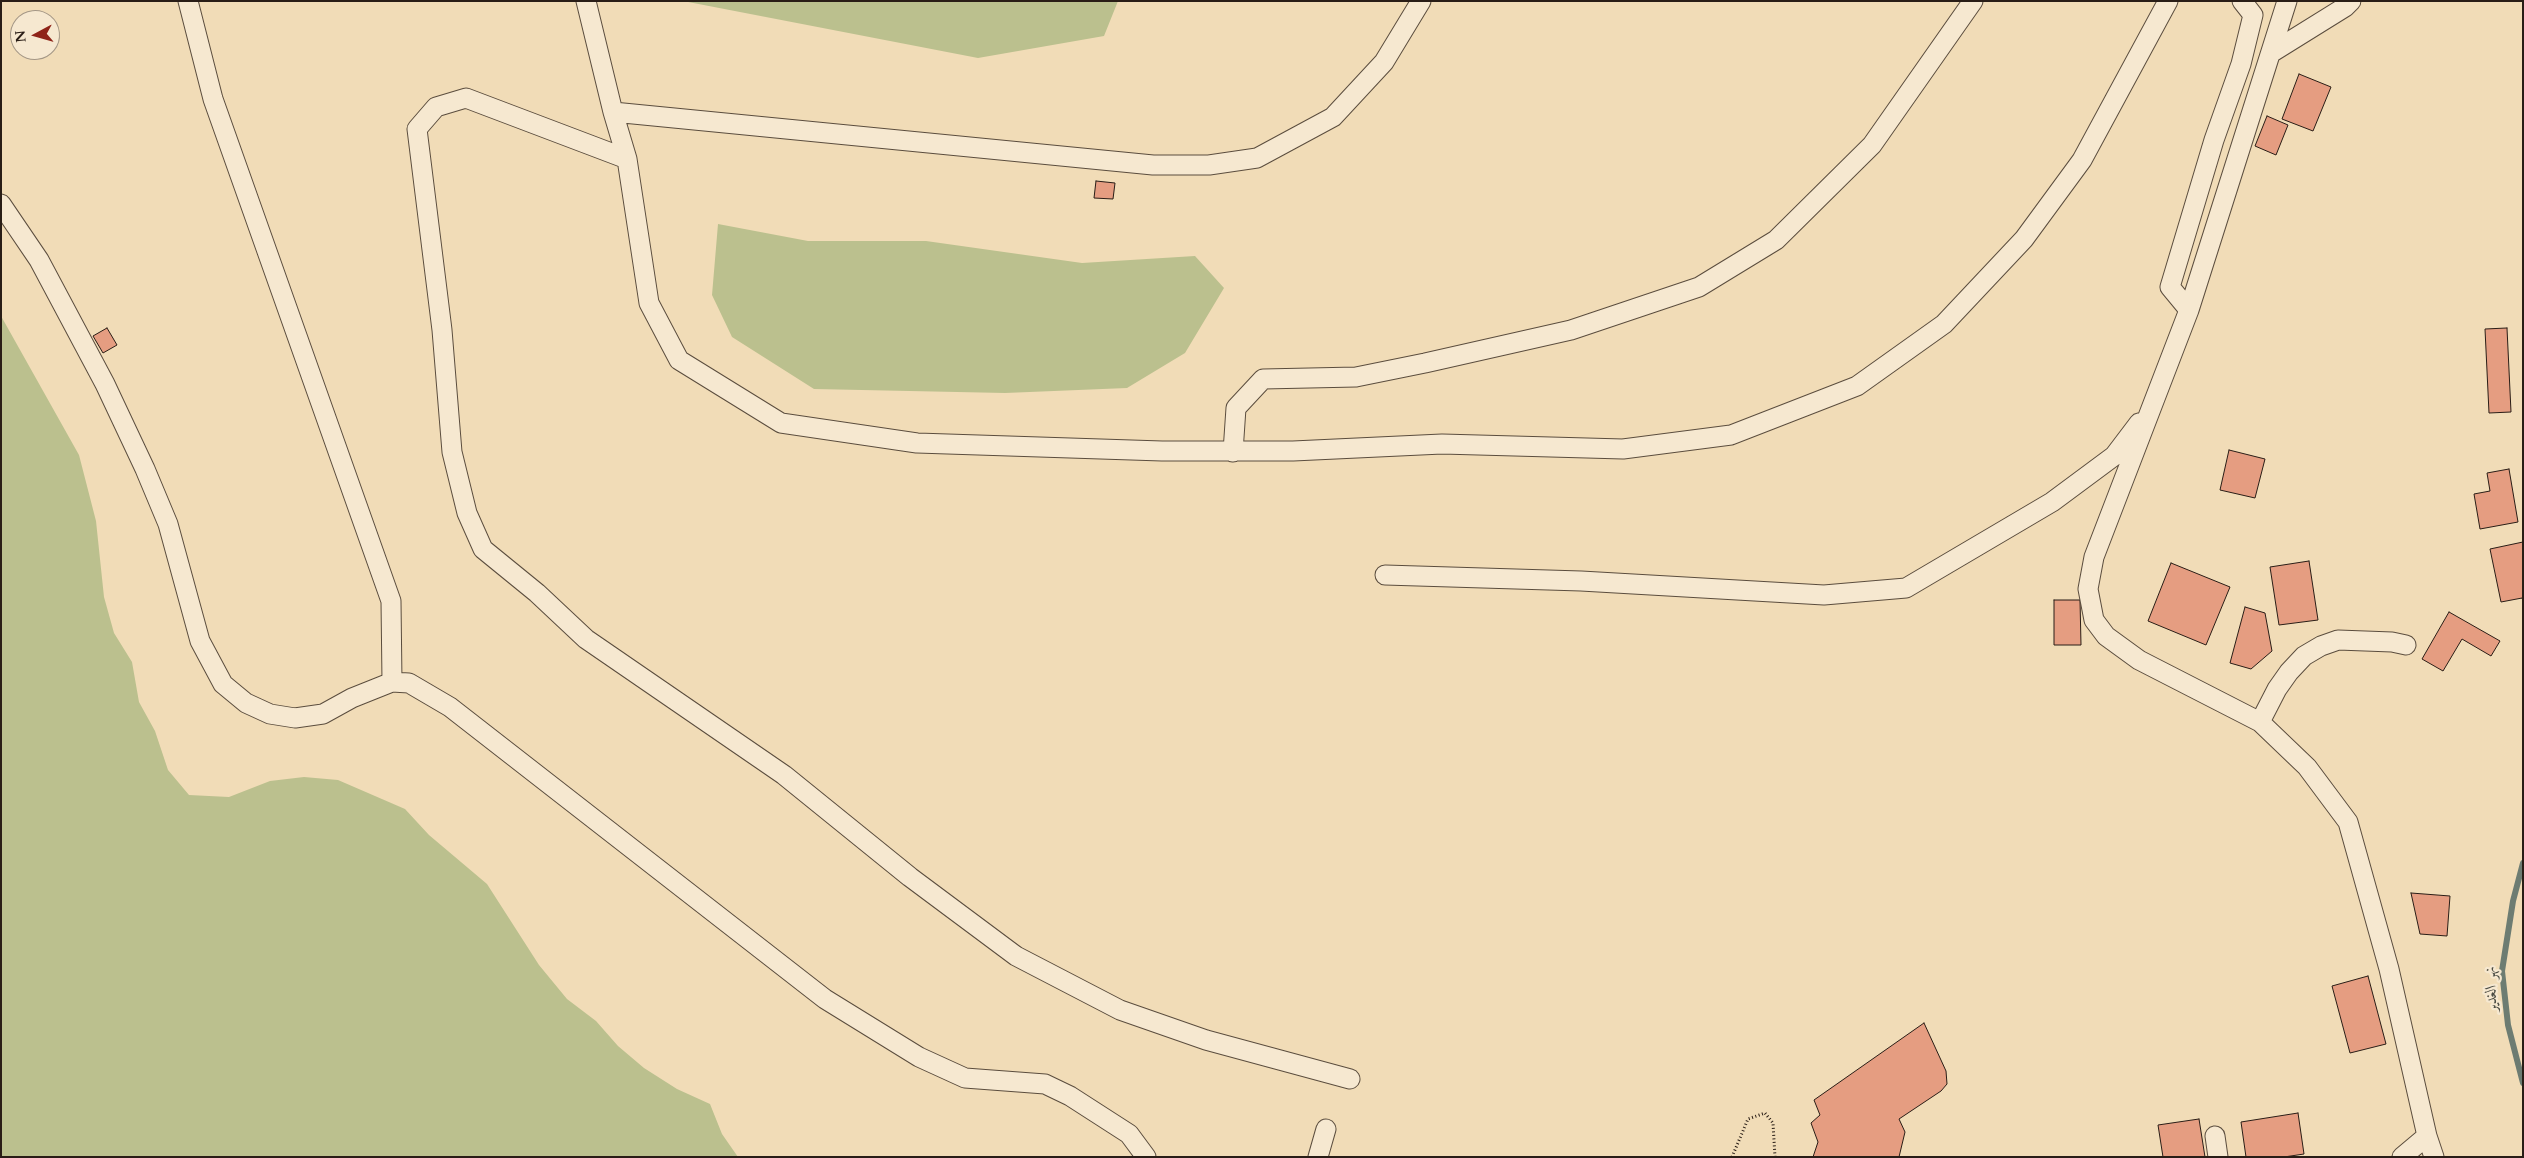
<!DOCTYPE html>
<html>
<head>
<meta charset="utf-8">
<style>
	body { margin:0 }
	#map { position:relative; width:2524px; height:1158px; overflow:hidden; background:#f1dcb7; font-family:Cardo,serif }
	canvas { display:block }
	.frame { position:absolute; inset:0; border:2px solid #291d16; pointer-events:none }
	.north { position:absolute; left:10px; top:10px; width:50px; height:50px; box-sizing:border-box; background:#f6e8d0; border:1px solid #a49786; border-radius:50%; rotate:264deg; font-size:14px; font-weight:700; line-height:20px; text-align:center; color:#291d16 }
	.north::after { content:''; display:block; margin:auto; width:18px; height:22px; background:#8f2418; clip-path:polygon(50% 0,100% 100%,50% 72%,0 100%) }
</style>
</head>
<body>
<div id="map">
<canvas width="2524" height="1158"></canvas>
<div class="frame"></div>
<div class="north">N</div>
</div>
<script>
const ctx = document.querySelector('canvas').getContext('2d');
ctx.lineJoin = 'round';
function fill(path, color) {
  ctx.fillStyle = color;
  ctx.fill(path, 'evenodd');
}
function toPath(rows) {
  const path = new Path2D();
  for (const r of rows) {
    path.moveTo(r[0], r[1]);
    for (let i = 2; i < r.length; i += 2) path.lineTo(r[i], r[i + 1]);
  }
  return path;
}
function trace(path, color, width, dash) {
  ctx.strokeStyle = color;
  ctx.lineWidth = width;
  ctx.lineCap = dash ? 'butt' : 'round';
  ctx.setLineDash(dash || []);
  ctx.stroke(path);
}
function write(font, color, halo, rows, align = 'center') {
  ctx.font = font + ' Cardo,Amiri,serif';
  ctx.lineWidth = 4.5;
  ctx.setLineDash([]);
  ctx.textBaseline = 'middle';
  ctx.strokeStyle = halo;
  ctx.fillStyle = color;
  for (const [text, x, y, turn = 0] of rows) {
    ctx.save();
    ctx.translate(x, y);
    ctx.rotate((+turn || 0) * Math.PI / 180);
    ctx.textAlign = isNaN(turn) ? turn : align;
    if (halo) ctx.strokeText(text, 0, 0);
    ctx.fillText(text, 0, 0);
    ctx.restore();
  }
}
fill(toPath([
	[683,1,1118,1,1104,36,978,58],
	[718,224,808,241,926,241,1082,263,1195,256,1224,288,1185,353,1127,388,1005,393,814,389,732,337,712,295],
	[1,316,79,455,96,521,104,597,114,633,132,662,139,702,155,731,168,770,189,795,229,797,270,781,304,777,338,780,405,809,429,835,487,884,539,965,567,999,596,1021,618,1046,644,1068,677,1089,710,1104,722,1134,738,1157,1,1157]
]), '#bbc08e');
trace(toPath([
	[2523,863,2513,901,2502,971,2508,1025,2523,1083]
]), '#6d7c72', 6);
const building = toPath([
	[2299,74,2331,87,2313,131,2282,119,2299,74],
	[2267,116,2288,125,2276,155,2255,146,2267,116],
	[1096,181,1115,183,1113,199,1094,198,1096,181],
	[107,328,117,345,103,353,93,336,107,328],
	[2507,328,2511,412,2489,413,2485,329,2507,328],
	[2229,450,2265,459,2255,498,2220,490,2229,450],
	[2509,469,2518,522,2480,529,2474,494,2490,491,2487,473,2509,469],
	[2523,542,2523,601,2522,598,2501,602,2490,549,2523,542],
	[2309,561,2318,620,2279,625,2270,567,2309,561],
	[2171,563,2230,587,2206,645,2148,621,2171,563],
	[2054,600,2080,600,2081,645,2054,645,2054,600],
	[2245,607,2265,613,2272,651,2251,669,2230,663,2245,607],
	[2449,612,2500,641,2491,656,2462,639,2443,671,2422,659,2449,612],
	[2411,893,2450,896,2447,936,2420,934,2411,893],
	[2368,976,2386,1044,2350,1053,2332,986,2368,976],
	[1924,1023,1946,1071,1947,1084,1941,1091,1899,1119,1905,1132,1899,1157,1813,1157,1818,1142,1811,1123,1820,1115,1814,1100,1924,1023],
	[2298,1113,2304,1154,2284,1157,2246,1157,2241,1122,2298,1113],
	[2199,1119,2205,1157,2163,1157,2158,1125,2199,1119]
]);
fill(building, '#e59d81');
trace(building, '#291d16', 1);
const minor = toPath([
	[188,1,213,99,391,601,392,682],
	[586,1,613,112,1153,165,1209,165,1257,158,1333,117,1384,62,1421,1],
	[2287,1,2189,310,2094,557,2088,589,2094,620,2106,636,2139,660,2260,722,2307,767,2348,822,2389,969,2427,1136,2434,1157],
	[2271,53,2345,7,2351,1],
	[613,112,627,159,649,303,679,360,781,423,917,443,1162,451,1293,451,1442,444,1623,449,1731,435,1857,386,1944,324,2024,239,2082,160,2168,1],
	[627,159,466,98,436,107,417,129,442,330,452,452,467,513,483,549,537,593,586,639,784,775,910,877,1016,956,1120,1010,1206,1040,1350,1079],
	[1,204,39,260,105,384,145,469,168,524,200,641,223,684,246,703,270,714,295,718,323,714,352,698,392,682,409,683,450,707,825,999,919,1057,965,1078,1045,1084,1070,1096,1129,1134,1146,1157],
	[2189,310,2170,287,2214,140,2241,64,2253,15,2242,1],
	[1233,452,1236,408,1263,379,1356,377,1425,363,1571,330,1699,287,1776,240,1872,145,1973,1],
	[1385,575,1581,581,1824,595,1906,588,2052,502,2114,456,2139,423],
	[2260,722,2277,689,2289,672,2304,656,2321,646,2338,640,2392,642,2406,645],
	[2215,1136,2218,1157],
	[1318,1157,1326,1129],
	[2402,1157,2427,1136]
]);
trace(minor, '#5b4d3e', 21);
trace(toPath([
	[1732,1157,1748,1119,1765,1113,1773,1123,1775,1157]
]), '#291d16', 3, [1, 2.5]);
trace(minor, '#f6e8d0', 19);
write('italic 16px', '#4b4c44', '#f6e8d0', [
	["نهر الغدير",2492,989,-93]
]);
</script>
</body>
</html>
